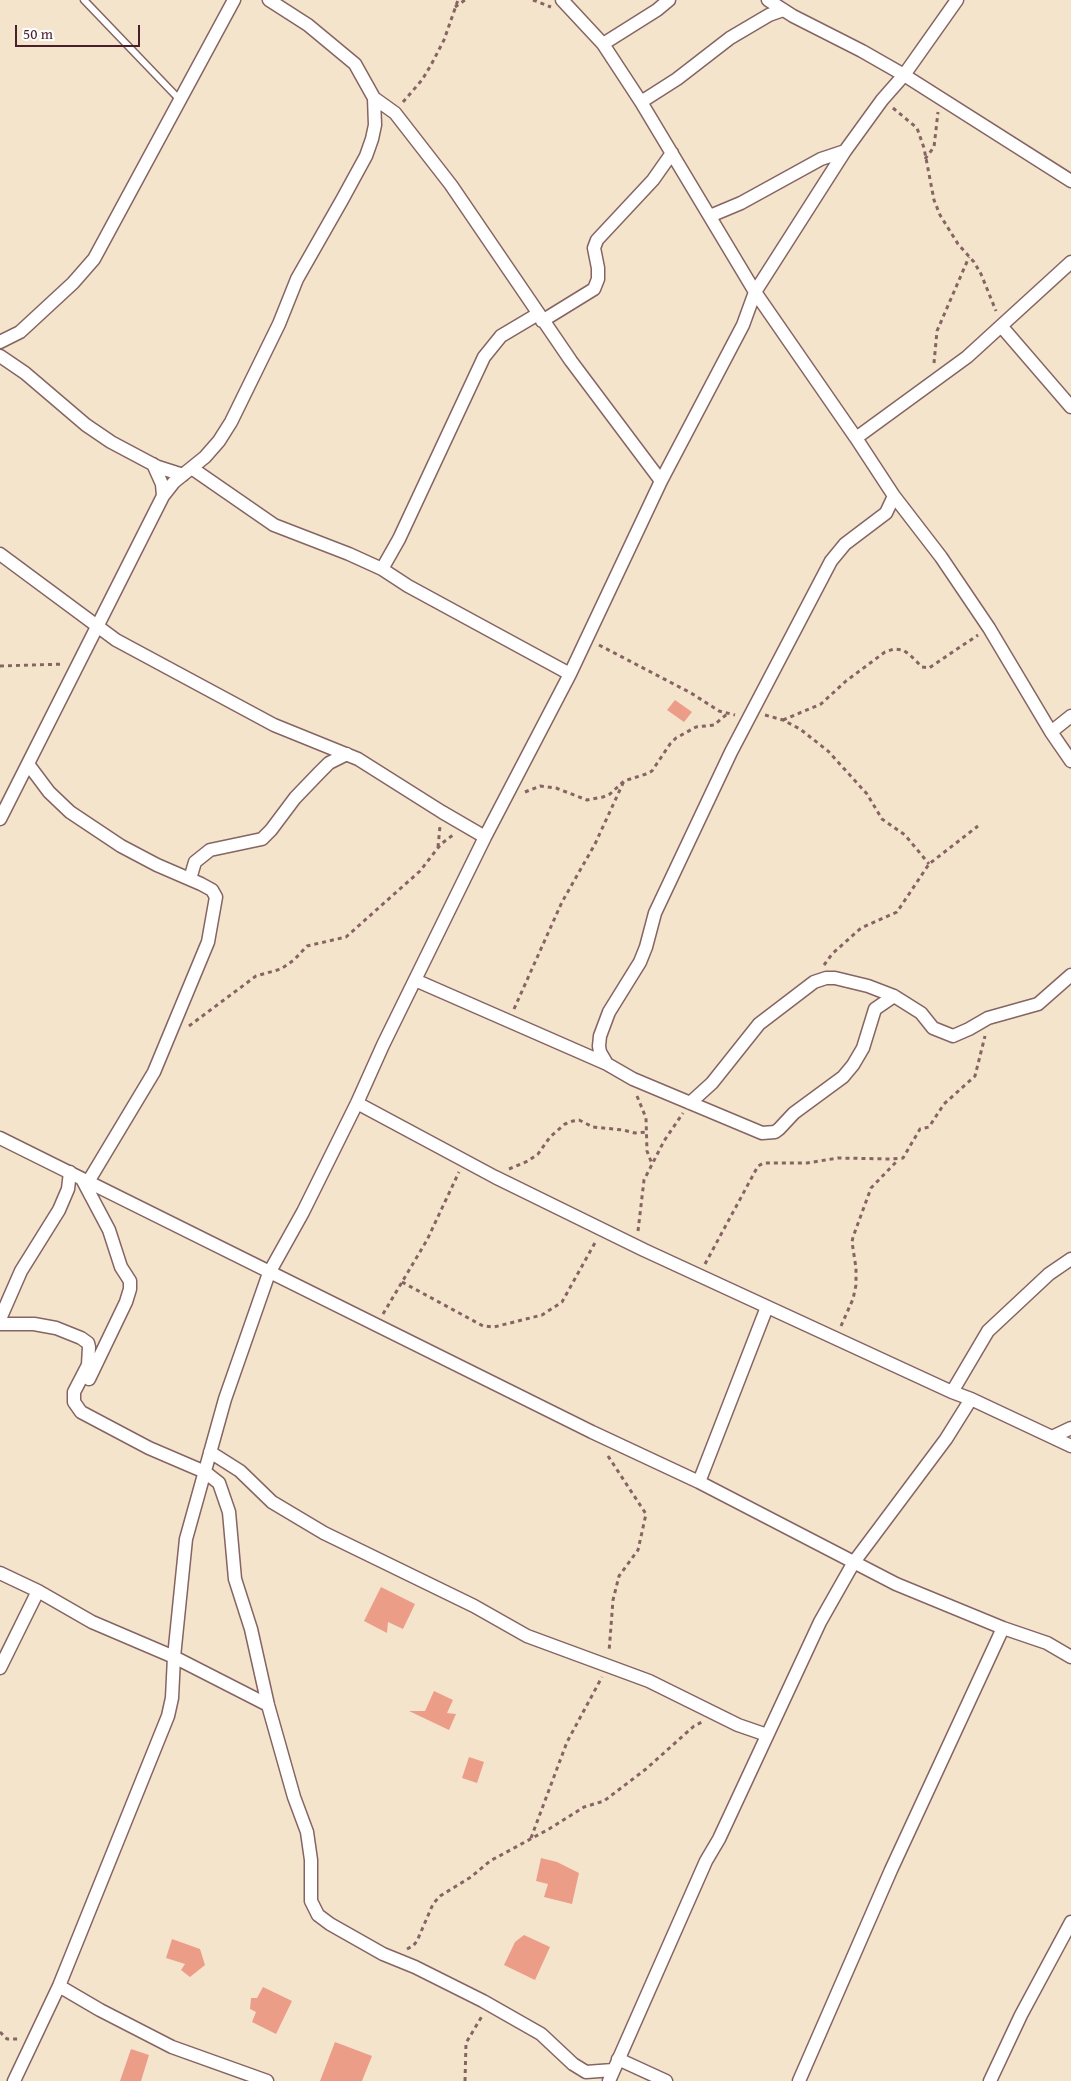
<!DOCTYPE html>
<html>
<head>
<meta charset="utf-8">
<style>
	body { margin:0 }
	#map { position:relative; width:1071px; height:2081px; overflow:hidden; background:#f5e4cc; font-family:"Gentium Book Plus",serif }
	canvas { display:block }
	.scale { position:absolute; left:15px; top:25px; width:125px; height:22px; box-sizing:border-box; border:2px solid #4a1f2b; border-top:0; padding-left:6px; font-size:15px; line-height:18px; white-space:nowrap; color:#4a1f2b; -webkit-text-stroke:4px #fff; paint-order:stroke }
</style>
</head>
<body>
<div id="map">
<canvas width="1071" height="2081"></canvas>
<div class="scale">50 m</div>
</div>
<script>
const ctx = document.querySelector('canvas').getContext('2d');
ctx.lineJoin = 'round';
function fill(path, color) {
  ctx.fillStyle = color;
  ctx.fill(path, 'evenodd');
}
function toPath(rows) {
  const path = new Path2D();
  for (const r of rows) {
    path.moveTo(r[0], r[1]);
    for (let i = 2; i < r.length; i += 2) path.lineTo(r[i], r[i + 1]);
  }
  return path;
}
function trace(path, color, width, dash) {
  ctx.strokeStyle = color;
  ctx.lineWidth = width;
  ctx.lineCap = dash ? 'butt' : 'round';
  ctx.setLineDash(dash || []);
  ctx.stroke(path);
}
fill(toPath([
	[675,700,692,712,684,722,667,710],
	[381,1587,415,1604,403,1629,388,1622,387,1633,364,1621],
	[434,1691,453,1700,447,1713,456,1714,449,1730,409,1711,425,1711],
	[469,1757,484,1762,477,1783,462,1778],
	[541,1858,557,1862,579,1873,572,1904,544,1897,548,1884,536,1881],
	[524,1935,550,1947,535,1980,504,1965,515,1942],
	[172,1939,200,1949,205,1965,190,1977,181,1970,185,1964,166,1958],
	[263,1987,292,2001,276,2034,252,2022,256,2012,250,2009,251,1998,257,1998],
	[335,2042,372,2056,362,2081,320,2081],
	[131,2049,149,2055,141,2081,120,2081]
]), '#ec9d88');
const service = toPath([
	[84,0,180,100]
]);
const minor = toPath([
	[562,0,603,44,641,102,755,292,856,438,894,496,941,557,989,628,1051,732,1071,761],
	[768,0,793,16,862,51,904,75,1071,181],
	[603,44,657,10,669,0],
	[374,98,395,113,451,185,571,361,661,481],
	[641,102,677,79,730,38,769,15,783,10],
	[710,216,741,203,821,159,845,151],
	[542,321,594,289,598,279,598,268,594,248,597,240,653,180,672,153],
	[1002,327,1071,407],
	[0,342,20,332,73,283,94,259,234,0],
	[0,356,25,373,86,425,111,442,158,467,183,475],
	[856,438,967,357,1071,262],
	[153,464,162,484,163,496],
	[193,469,274,525,349,554,382,569,408,586,570,674],
	[0,554,116,640,274,725,358,759,442,812,485,837],
	[382,569,399,539,484,357,501,336,538,314],
	[1051,732,1071,716],
	[28,764,49,792,70,812,121,846,157,865,201,884,212,890,216,897,208,942,154,1072,88,1182],
	[0,819,163,496,174,482,205,457,219,441,231,422,279,324,297,279,342,200,366,156,372,139,375,125,374,98,355,64,308,25,269,0],
	[190,879,195,862,210,850,262,839,271,830,295,798,319,773,329,763,347,754],
	[415,980,607,1064,633,1079,762,1133,775,1132,779,1129,794,1113,843,1077,853,1065,863,1048,875,1009,894,996],
	[607,1064,600,1052,599,1046,600,1036,609,1012,640,962,646,947,655,913,731,752,831,561,845,544,886,513,894,496],
	[357,1103,495,1177,644,1250,952,1392,971,1399,1071,1446],
	[690,1103,712,1083,759,1024,814,982,826,978,835,978,868,986,894,996,921,1013,933,1028,953,1036,969,1029,988,1018,1038,1004,1071,975],
	[0,1138,592,1432,699,1482,896,1584,1003,1628,1047,1643,1071,1657],
	[82,1179,109,1230,121,1267,130,1281,130,1289,126,1302,89,1379],
	[0,1319,21,1271,59,1210,68,1189,70,1172],
	[0,1324,34,1324,56,1328,81,1338,88,1343,89,1347,88,1365,74,1392,74,1402,81,1412,149,1448,205,1472,219,1483,229,1512,235,1579,251,1629,268,1705,294,1797,307,1832,311,1860,311,1901,318,1915,330,1924,383,1954,415,1967,483,2001,541,2034,573,2064,586,2072,613,2070],
	[952,1392,988,1331,1049,1274,1071,1259],
	[1052,1437,1071,1428],
	[210,1452,240,1471,272,1502,324,1533,474,1606,527,1636,649,1681,738,1725,767,1735],
	[699,1482,767,1307],
	[0,1573,38,1591,92,1622,174,1657,268,1705],
	[0,1668,38,1591],
	[59,1986,100,2010,172,2047,267,2081],
	[618,2059,666,2081],
	[14,2081,59,1986,168,1716,172,1698,174,1657,186,1539,225,1399,269,1273,303,1212,357,1103,383,1045,485,837,570,674,661,481,743,325,755,292,845,151,882,100,904,75,957,0],
	[609,2081,706,1861,719,1839,820,1622,854,1562,946,1439,971,1399],
	[799,2081,891,1870,1003,1628],
	[990,2081,1021,2015,1071,1922]
]);
trace(service, '#866463', 9);
trace(minor, '#866463', 15);
trace(toPath([
	[533,0,551,7],
	[455,7,465,0],
	[403,102,422,80,431,65,444,40,458,0],
	[893,108,917,128,924,148,934,200,940,215,958,244,974,262,981,274,996,311],
	[925,159,934,147,938,112],
	[934,363,937,331,969,257],
	[599,645,691,693,719,711,735,715],
	[0,666,64,664],
	[765,715,783,720,800,729,828,751,867,794,882,819,905,835,929,864],
	[783,720,821,704,846,681,885,652,894,649,903,650,909,654,922,667,929,668,978,635],
	[525,792,540,786,556,788,587,800,603,797,610,794,624,781,646,774,652,771,670,744,676,738,696,727,714,725,727,714],
	[438,847,440,826],
	[824,965,832,954,861,928,897,912,929,864,978,826],
	[514,1009,562,902,595,844,624,781],
	[189,1026,256,976,281,969,294,960,307,946,346,937,420,871,441,844,453,835],
	[637,1096,646,1118,647,1151,652,1164],
	[509,1169,528,1161,538,1154,550,1137,565,1124,573,1121,579,1120,593,1127,623,1130,635,1133,647,1132],
	[638,1231,644,1180,664,1141,683,1113],
	[705,1264,758,1166,764,1163,807,1163,838,1158,892,1159,903,1158,920,1129,929,1127,944,1104,975,1076,985,1036],
	[402,1282,483,1326,494,1327,542,1315,562,1302,596,1241],
	[383,1314,427,1240,459,1172],
	[841,1326,853,1299,856,1285,856,1268,852,1242,853,1237,871,1188,898,1160],
	[608,1456,646,1514,638,1550,619,1576,613,1600,609,1652],
	[531,1838,567,1742,602,1677],
	[407,1949,413,1946,417,1941,433,1904,440,1896,471,1877,490,1861,549,1829,584,1807,604,1801,646,1769,694,1726,702,1722],
	[0,2032,7,2039,19,2039],
	[465,2081,466,2043,482,2016]
]), '#866463', 3, [4, 4]);
trace(service, '#fff', 6);
trace(minor, '#fff', 12);
</script>
</body>
</html>
